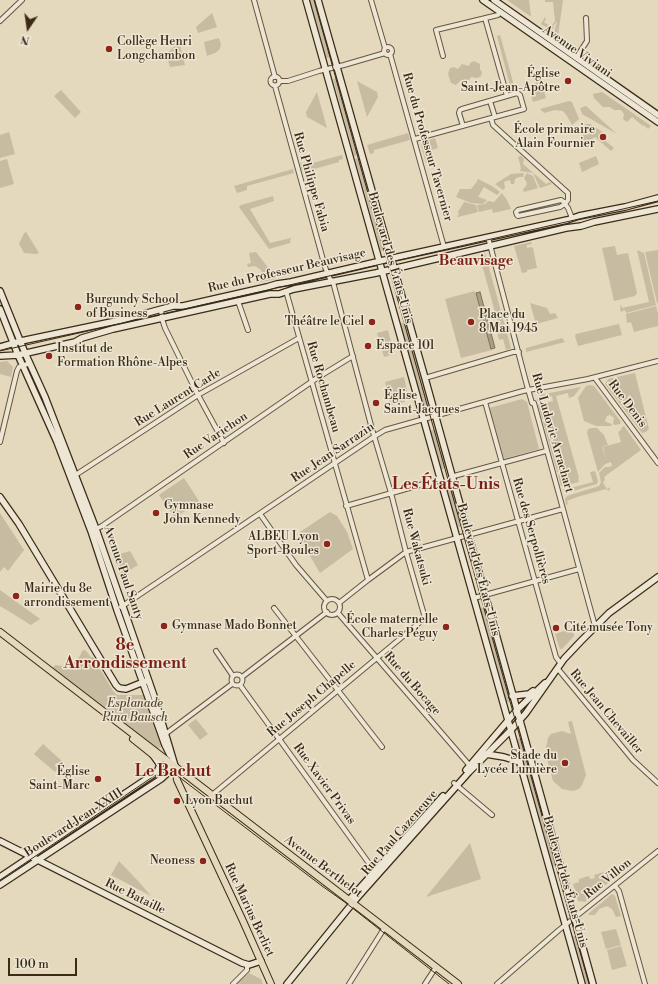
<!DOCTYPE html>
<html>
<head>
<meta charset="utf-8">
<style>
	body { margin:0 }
	#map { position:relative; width:658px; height:984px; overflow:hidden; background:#e4d8bd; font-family:"Libre Bodoni",serif }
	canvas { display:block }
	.north { position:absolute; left:8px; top:8px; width:40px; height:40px; -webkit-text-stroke:3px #ede6d4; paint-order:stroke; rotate:193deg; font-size:11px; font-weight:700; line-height:16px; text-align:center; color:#3b2b16 }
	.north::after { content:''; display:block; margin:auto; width:14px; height:18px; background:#3b2b16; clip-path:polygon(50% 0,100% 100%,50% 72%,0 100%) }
	.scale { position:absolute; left:8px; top:958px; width:69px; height:18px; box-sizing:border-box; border:2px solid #3b2b16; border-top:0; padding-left:5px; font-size:12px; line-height:14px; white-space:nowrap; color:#3b2b16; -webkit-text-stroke:3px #ede6d4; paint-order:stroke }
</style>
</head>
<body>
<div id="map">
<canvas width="658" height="984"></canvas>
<div class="north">N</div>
<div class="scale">100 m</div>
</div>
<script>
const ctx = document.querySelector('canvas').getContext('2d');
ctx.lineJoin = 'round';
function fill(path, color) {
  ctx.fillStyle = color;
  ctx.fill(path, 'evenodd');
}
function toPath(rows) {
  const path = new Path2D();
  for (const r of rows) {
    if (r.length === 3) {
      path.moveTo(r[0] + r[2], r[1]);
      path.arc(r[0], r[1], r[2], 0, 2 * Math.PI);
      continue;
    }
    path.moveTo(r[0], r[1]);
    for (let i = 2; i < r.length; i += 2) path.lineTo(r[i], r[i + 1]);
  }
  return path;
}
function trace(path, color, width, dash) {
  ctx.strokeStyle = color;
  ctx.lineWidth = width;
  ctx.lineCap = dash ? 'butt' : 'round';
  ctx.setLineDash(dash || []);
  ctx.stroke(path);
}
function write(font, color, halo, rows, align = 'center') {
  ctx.font = font + ' "Libre Bodoni",serif';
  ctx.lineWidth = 3;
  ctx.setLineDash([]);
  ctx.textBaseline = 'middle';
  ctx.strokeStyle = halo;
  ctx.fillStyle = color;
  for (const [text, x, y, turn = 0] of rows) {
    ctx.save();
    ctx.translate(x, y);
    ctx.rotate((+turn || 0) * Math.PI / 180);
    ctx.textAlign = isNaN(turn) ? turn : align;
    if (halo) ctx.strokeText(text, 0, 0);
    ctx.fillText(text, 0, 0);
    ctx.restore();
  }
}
fill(toPath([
	[310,0,315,0,331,57,326,58],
	[507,0,529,0,531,16,530,16],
	[545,0,563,0,558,36,554,33,557,21,554,25,552,31,541,24,545,17,546,19,544,22,551,27,555,21,553,2,545,2],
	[212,13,217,27,198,33,196,27],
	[500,35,515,89,509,91,509,90,511,89,497,36],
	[219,38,221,45,219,50,215,53,207,56,204,42],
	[177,44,180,45,185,65,170,67,166,54],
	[474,61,480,64,480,69,482,72,481,76,477,78,471,77,469,80,465,82,461,80,456,85,451,83,448,74,450,68,454,67,458,69,462,64,469,66,470,63],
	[540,77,546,98,533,102,528,86,536,83],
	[337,78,358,155,354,156,333,79],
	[357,81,377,92,378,97,367,117],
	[61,90,81,112,75,118,54,96],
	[317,92,327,128,307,117,306,112],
	[602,92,634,114,651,126,648,129,644,125,643,126,632,117,627,122,623,119,624,114,621,110,614,110,610,107,603,107,594,98,593,94],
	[569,101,572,102,579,119,572,125,567,116,563,111,555,110,544,113,540,109],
	[586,106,617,134,582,114,580,108],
	[586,124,590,124,606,134,602,138,614,148,611,151,595,137,587,143,582,142,584,126],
	[9,132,15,154,0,158,0,135],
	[408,133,410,140,374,150,374,153,370,154,367,145],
	[435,138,438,148,425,152,428,161,426,163,421,145,422,142],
	[342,155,343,159,339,160,339,162,307,171,306,169,302,170,300,163,304,162,305,165],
	[521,156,524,159,523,164,546,184,550,182,552,184,540,188,533,173,520,171,521,168,518,157],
	[596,156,599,164,582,172,579,163],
	[359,158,385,250,381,251,355,159],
	[7,159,14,184,0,188,0,161],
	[293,169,294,173,247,186,247,190,237,193,234,186],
	[524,173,523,177,519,177,515,179,514,184,511,184,510,180,504,182,505,188,503,190,495,184,511,174],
	[527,173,533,176,538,188,524,192,523,189,526,186,527,183,524,178],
	[478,179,492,186,500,192,497,195,484,187,478,197,487,200,483,204,471,203,456,197,460,189,471,189,476,183],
	[502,193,507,200,511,209,493,213,492,209,479,212,477,205,485,204,488,201,494,202],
	[273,196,274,201,250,209,270,243,291,238,290,243,269,249,239,207,241,205],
	[464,202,476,205,478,212,458,217,457,216,459,215,458,212],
	[26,232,39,253,36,254,24,253,19,244,24,233],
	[531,242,532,244,527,245,527,248,531,247,533,248,537,268,527,270,527,272,522,273,514,246],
	[615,246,617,255,628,253,637,293,635,296,614,301,602,248],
	[637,250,644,253,656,305,626,313,625,310,621,312,620,309,621,304,622,308,649,302],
	[658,250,658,303,657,303,645,252],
	[256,252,273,274,276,279,255,283,254,281,259,280,259,278,263,277,261,270,255,266,248,267,247,264,251,263,249,253],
	[485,253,511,348,506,350,503,339,499,340,495,324,498,323,479,254],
	[475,291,492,350,461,358,445,299],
	[530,303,547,308,550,314,555,313,558,318,536,324],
	[656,306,658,314,658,326,634,332,631,322,627,323,626,314],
	[407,322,430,405,422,407,399,324],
	[619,324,622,335,578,346,575,336,576,334],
	[388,330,394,354,384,357,377,333],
	[562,338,565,342,526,352,526,348],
	[7,361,13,367,11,377,0,374,0,362],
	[635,373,649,429,646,432,642,433,605,384,608,379],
	[404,377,407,391,403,392,405,402,390,405,385,382],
	[590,385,594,386,621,422,620,424,615,425,613,424,614,418,610,415,607,416,605,420,606,422,612,424,611,426,596,426,584,421,578,398,586,386],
	[581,387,574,396,569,398,568,393,556,396,579,478,578,479,579,482,561,486,558,475,563,473,562,472,557,472,543,422,548,418,547,417,542,419,538,405,553,401,552,396,537,401,537,399,539,395],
	[522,399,527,402,539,449,504,459,489,408],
	[624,426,641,450,604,477,605,479,603,483,607,489,610,487,609,491,606,489,577,497,567,501,568,504,566,505,565,499,567,496,599,486,601,482,599,473,605,467,609,467,612,466,611,462,605,464,598,472,587,433,588,429,592,428,597,428,604,435,608,445,602,447,606,459,603,447,621,442,618,432,621,430,622,427],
	[437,429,447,467,440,470,429,431],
	[595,471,598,481,597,484,566,493,563,490,593,482,590,472],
	[184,478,199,501,175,518,159,495],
	[453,487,463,526,456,528,445,489],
	[330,512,337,516,347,532,353,549,320,573,297,534],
	[0,513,24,550,8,571,4,567,0,572],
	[130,551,138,565,120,576,113,556],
	[0,590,40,619,31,625,0,606],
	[486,606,512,701,505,703,479,609],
	[573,628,574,636,562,649,560,649,555,634],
	[85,650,91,657,93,657,113,691,117,695,145,695,163,746,157,749,53,668,55,665,63,666,73,663,80,656,82,651],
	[196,719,208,734,200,740,188,725],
	[572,721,586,775,582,785,579,789,573,791,562,789,553,781,545,752,548,738,551,734,562,731,571,734,568,722],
	[523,737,559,865,551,867,515,740],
	[43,744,63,762,55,772,34,754],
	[470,843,481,879,426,897],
	[119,861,139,882,151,896,111,875],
	[604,872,605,875,612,873,614,878,585,902,578,901,573,884,579,882,579,879,589,876,590,879,595,878,594,875],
	[612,894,615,896,621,916,616,917,612,909,607,906,599,909,595,915,589,915,588,914],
	[616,929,621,945,606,949,601,932],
	[578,935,592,984,584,984,571,937],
	[621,946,627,966,612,970,607,950],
	[249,973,261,979,263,984,237,984]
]), '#c7bba1');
const water = toPath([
	[480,292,495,348,491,349,476,293,480,292]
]);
fill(water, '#ab9d84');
trace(water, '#7e6f58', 1);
const street = toPath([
	[254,0,275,77],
	[371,0,385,48],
	[485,18,507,96],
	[0,21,22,0],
	[388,51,4],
	[390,54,444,247],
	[443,56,436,30,498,15,500,12],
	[576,58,587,41,586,18],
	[275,81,4.5],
	[279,81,288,81,319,71,344,65,385,53],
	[490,101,495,117],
	[491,118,493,125,568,193,568,200,565,204,560,207,518,216,517,215,516,212,518,210,561,200,564,202,565,204,568,208,572,218],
	[415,139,495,117,524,109,520,95,517,93,462,109,460,110,459,113,463,126],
	[488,237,526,382,532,403,534,403,595,626],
	[286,291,368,580],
	[238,301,248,330],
	[161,309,162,319,165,328,198,395,224,443],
	[425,378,513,352,519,352],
	[595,378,658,463],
	[485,402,556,657,561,664],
	[0,442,17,371,19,367,30,363],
	[74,476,198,395,299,338],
	[454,476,546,451],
	[346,506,441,479],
	[260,514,296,565,327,601],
	[94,530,102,526,317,378,353,356],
	[474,598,579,569],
	[332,607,8],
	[339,603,368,580,406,552,563,509],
	[121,607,375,436,385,430,523,391,588,379,658,361],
	[274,608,382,747],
	[338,613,471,767],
	[216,651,233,676],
	[558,669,633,760,658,783],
	[237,680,5.5],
	[242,677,327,612],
	[240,685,376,873],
	[164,735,232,684],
	[454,783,492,815],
	[212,795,425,618,406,552,391,493,372,429,333,282,330,279,325,267,275,86],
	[615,886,619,891,645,984],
	[233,984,247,970,247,965],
	[349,984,385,927],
	[425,984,436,967],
	[497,984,559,930,658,851]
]);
const secondary = toPath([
	[306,0,582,984],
	[318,0,425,378,593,984],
	[483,0,658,122],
	[494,0,658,115],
	[0,291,25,353,45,397,96,529,154,696,175,766],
	[0,309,18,355,57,442,91,531,117,610,165,745,170,755],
	[0,347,21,341,121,320,173,306,183,306,267,287,277,284,291,282,398,257,567,220,579,216,625,207,658,198],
	[0,356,18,355,75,342,82,338,113,329,270,294,279,294,294,289,376,273,566,228,581,226,594,222,658,209],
	[0,497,19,524,116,685,119,688,126,689,146,681],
	[512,696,529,694,533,691],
	[486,754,504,757,520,762],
	[153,755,160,765,157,772],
	[466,770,516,711,545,683],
	[0,841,242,963,249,965,261,961],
	[0,877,157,772,173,767],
	[0,885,161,779,175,766],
	[349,900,443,796],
	[287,984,356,899,469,772,511,730,526,713,564,659,581,641,609,613,658,577]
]);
const primary = toPath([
	[0,632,458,984],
	[133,739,153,755,161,759],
	[175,766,177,780,243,921,271,984]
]);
trace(street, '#655640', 6);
trace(secondary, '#3b2b16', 8);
trace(primary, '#3b2b16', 8);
trace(street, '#ede6d4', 4);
trace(secondary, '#ede6d4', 5.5);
trace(primary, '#e4d8bd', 6);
trace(toPath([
	[314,0,589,984],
	[0,351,658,201],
	[0,880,154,776,164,772,172,773,179,777,322,886,346,903,449,984]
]), '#3b2b16', 1);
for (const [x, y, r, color] of [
	[109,49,4,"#8f2418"],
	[568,81,4,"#8f2418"],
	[603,137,4,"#8f2418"],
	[78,307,4,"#8f2418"],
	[372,322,4,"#8f2418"],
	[471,322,4,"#8f2418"],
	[368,346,4,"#8f2418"],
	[49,356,4,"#8f2418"],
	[376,403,4,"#8f2418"],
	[156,513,4,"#8f2418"],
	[327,544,4,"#8f2418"],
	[16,596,4,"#8f2418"],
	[164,626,4,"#8f2418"],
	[446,627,4,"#8f2418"],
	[556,628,4,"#8f2418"],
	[565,763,4,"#8f2418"],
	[98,779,4,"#8f2418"],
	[177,801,4,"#8f2418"],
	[203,861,4,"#8f2418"]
]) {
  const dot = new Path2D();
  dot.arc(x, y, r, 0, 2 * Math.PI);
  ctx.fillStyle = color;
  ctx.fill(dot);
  trace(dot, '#ede6d4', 1.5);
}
write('12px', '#3b2b16', '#ede6d4', [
	["Collège Henri",117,42],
	["Longchambon",117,56],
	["Église",560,74,"right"],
	["Saint-Jean-Apôtre",560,88,"right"],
	["École primaire",595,130,"right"],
	["Alain Fournier",595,144,"right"],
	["Burgundy School",86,300],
	["of Business",86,314],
	["Place du",479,315],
	["8 Mai 1945",479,329],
	["Théâtre le Ciel",364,322,"right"],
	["Espace 101",376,346],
	["Institut de",57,349],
	["Formation Rhône-Alpes",57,363],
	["Église",384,396],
	["Saint-Jacques",384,410],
	["Gymnase",164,506],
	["John Kennedy",164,520],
	["ALBEU Lyon",319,537,"right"],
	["Sport-Boules",319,551,"right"],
	["Mairie du 8e",24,589],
	["arrondissement",24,603],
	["École maternelle",438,620,"right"],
	["Charles Péguy",438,634,"right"],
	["Gymnase Mado Bonnet",172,626],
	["Cité musée Tony",564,628],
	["Stade du",557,756,"right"],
	["Lycée Lumière",557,770,"right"],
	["Église",90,772,"right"],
	["Saint-Marc",90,786,"right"],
	["Lyon Bachut",185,801],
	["Neoness",195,861,"right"]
], 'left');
write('12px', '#3b2b16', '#ede6d4', [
	["Avenue Viviani",577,52,35],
	["Rue du Professeur Tavernier",427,147,74],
	["Rue Philippe Fabia",311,182,74],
	["Boulevard des États-Unis",390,258,74],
	["Rue du Professeur Beauvisage",287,271,-13],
	["Rue Rochambeau",323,387,74],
	["Rue Laurent Carle",178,398,-32],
	["Rue Denis",627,404,53],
	["Rue Ludovic Arrachart",552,433,74],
	["Rue Varichon",216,436,-34],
	["Rue Jean Sarrazin",333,453,-34],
	["Rue des Serpollières",531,531,74],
	["Rue Wakatsuki",416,547,75],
	["Boulevard des États-Unis",478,570,75],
	["Avenue Paul Santy",123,573,71],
	["Rue du Bocage",412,684,49],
	["Rue Joseph Chapelle",312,699,-40],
	["Rue Jean Chevailler",606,712,50],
	["Rue Xavier Privas",324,784,54],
	["Boulevard Jean XXIII",74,823,-33],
	["Rue Paul Cazeneuve",400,833,-49],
	["Avenue Berthelot",323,867,37],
	["Rue Villon",608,879,-39],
	["Boulevard des États-Unis",565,882,74],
	["Rue Bataille",135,897,26],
	["Rue Marius Berliet",249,910,65]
]);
write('italic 12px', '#574832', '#ede6d4', [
	["Esplanade",135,704],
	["Pina Bausch",135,718]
]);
write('bold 14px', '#7a1f14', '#ede6d4', [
	["Beauvisage",476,262]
]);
write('bold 16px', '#7a1f14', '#ede6d4', [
	["Les États-Unis",446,485],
	["8e",125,646],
	["Arrondissement",125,664],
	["Le Bachut",173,772]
]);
</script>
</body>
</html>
